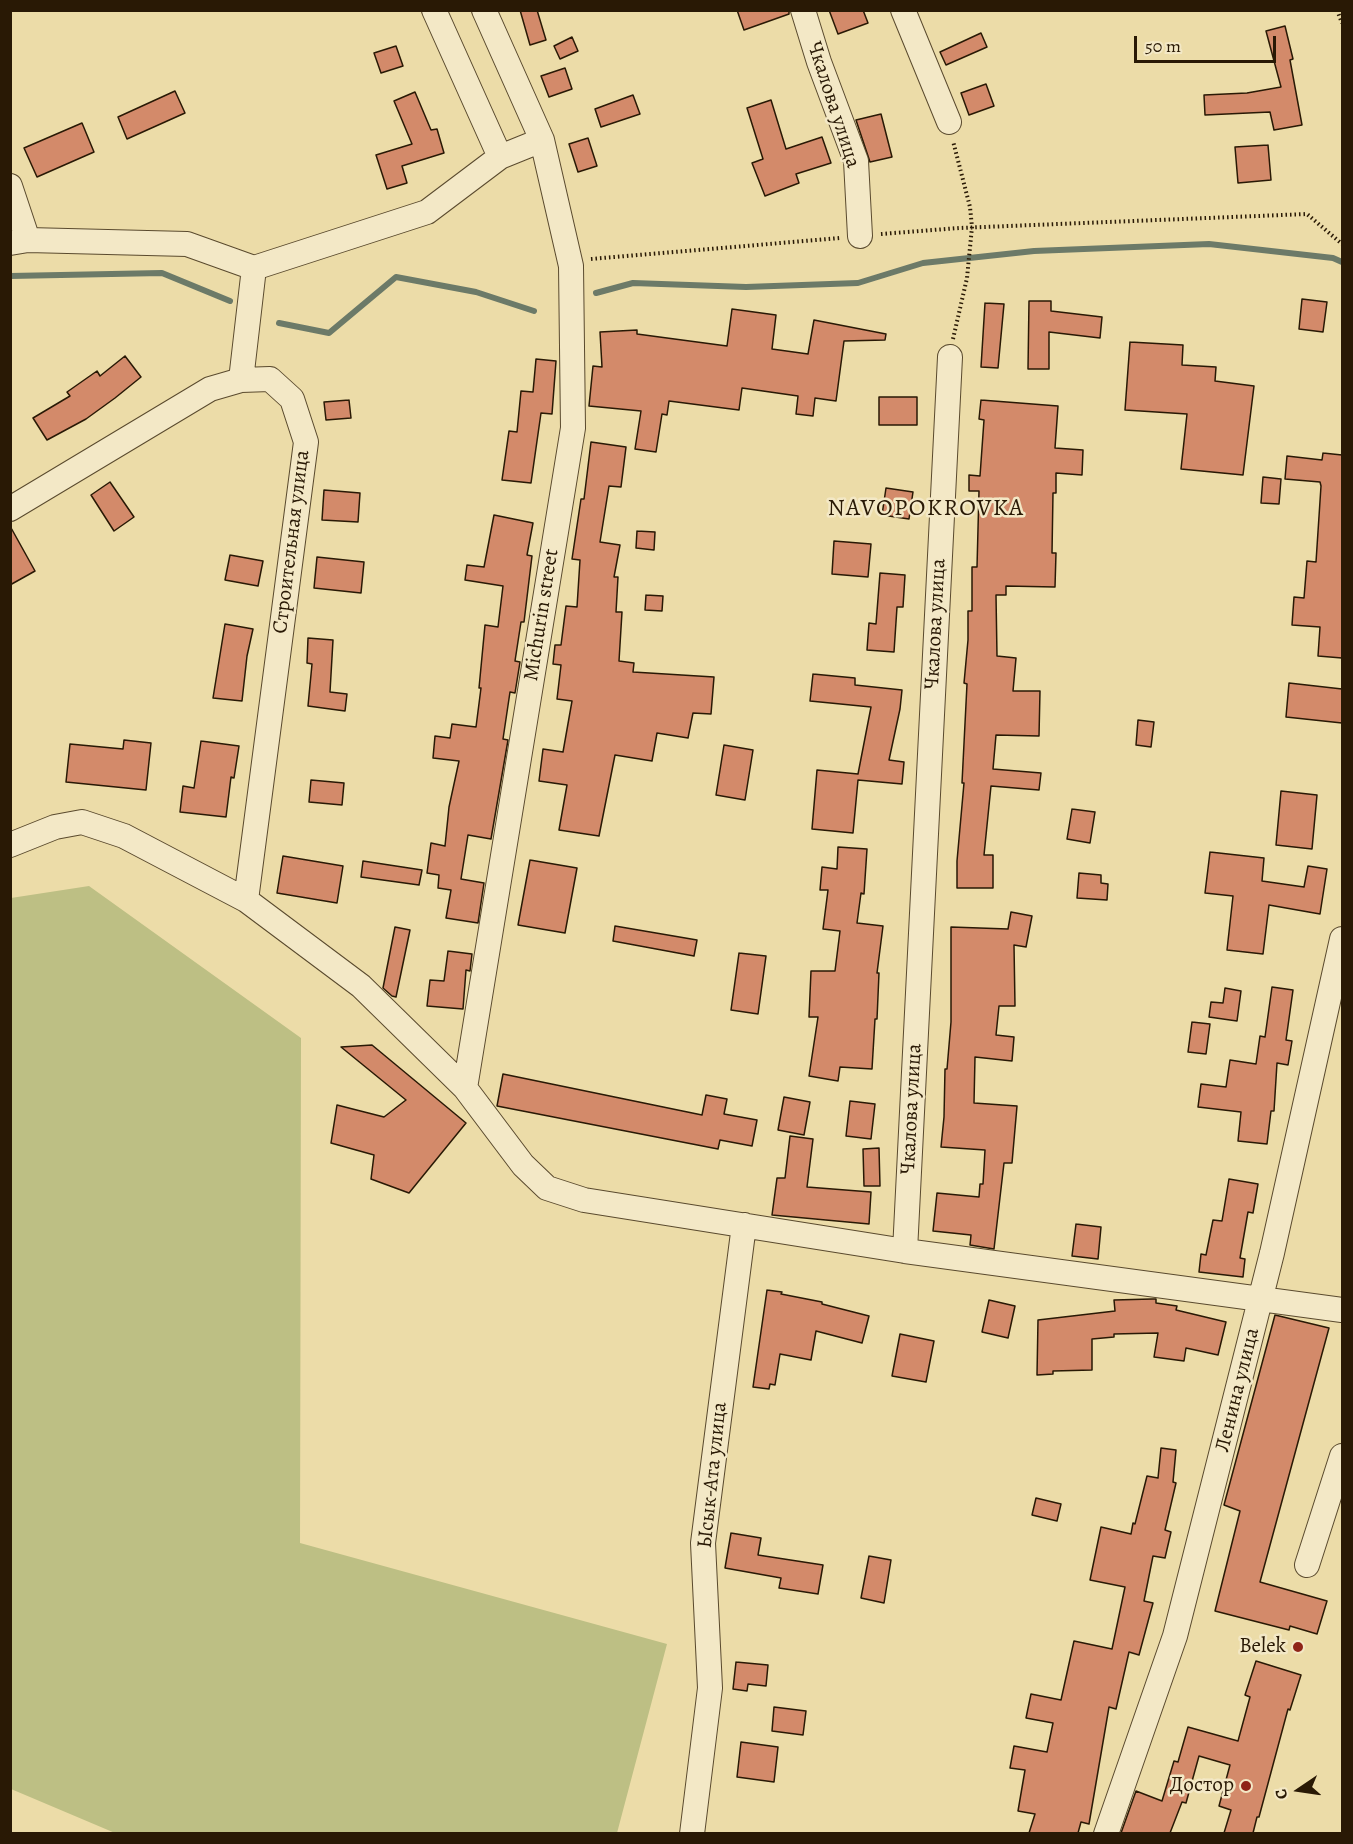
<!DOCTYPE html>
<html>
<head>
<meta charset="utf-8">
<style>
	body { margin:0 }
	#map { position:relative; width:1353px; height:1844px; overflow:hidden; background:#ecdca8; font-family:Alegreya,serif }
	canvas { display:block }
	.frame { position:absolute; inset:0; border:12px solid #291905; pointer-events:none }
	.north { position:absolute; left:1269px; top:1760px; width:60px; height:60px; -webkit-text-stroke:4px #f3e8c6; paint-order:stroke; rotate:257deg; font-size:16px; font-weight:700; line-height:24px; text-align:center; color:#291905 }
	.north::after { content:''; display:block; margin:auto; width:21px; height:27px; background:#291905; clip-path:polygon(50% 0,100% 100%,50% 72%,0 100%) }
	.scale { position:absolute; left:1134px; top:36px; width:142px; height:27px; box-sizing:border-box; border:3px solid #291905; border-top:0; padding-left:8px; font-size:18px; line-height:21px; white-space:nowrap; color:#291905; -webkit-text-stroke:4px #f3e8c6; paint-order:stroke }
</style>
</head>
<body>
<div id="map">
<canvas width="1353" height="1844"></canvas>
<div class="frame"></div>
<div class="north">С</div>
<div class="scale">50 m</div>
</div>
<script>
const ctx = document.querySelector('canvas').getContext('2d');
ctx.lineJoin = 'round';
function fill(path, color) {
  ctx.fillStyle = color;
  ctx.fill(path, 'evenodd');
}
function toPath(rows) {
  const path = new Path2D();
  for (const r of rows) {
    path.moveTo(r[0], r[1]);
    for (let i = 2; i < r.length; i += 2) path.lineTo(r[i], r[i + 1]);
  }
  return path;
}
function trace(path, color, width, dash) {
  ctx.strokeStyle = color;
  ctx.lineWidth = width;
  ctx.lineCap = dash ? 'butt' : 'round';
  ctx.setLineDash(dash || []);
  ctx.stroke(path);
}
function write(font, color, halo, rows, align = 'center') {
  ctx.font = font + ' Alegreya,serif';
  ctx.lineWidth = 5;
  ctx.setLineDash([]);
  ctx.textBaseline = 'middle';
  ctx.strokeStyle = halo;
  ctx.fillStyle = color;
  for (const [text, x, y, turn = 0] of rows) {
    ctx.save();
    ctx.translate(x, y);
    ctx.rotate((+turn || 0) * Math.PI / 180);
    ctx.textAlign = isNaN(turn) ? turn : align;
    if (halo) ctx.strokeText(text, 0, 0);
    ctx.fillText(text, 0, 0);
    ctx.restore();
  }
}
fill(toPath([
	[89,886,301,1038,300,1543,667,1644,617,1833,115,1833,11,1789,11,898]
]), '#bdbf84');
trace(toPath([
	[10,276,162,273,230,301],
	[596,293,633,283,746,287,858,283,923,263,1034,251,1209,244,1333,258,1342,262],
	[279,323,329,333,396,277,476,292,534,311]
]), '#6c7a68', 6);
const building = toPath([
	[520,10,537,10,546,40,530,45,520,10],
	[737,10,789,10,789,14,744,30,737,10],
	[829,10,863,10,868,23,838,34,829,10],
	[1285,26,1293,59,1290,60,1302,125,1274,130,1270,112,1205,115,1204,95,1247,93,1281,87,1266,31,1285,26],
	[981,33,987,47,946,65,940,52,981,33],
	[572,37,578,51,560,59,554,46,572,37],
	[396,46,403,66,381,73,374,53,396,46],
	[565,68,572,89,549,97,541,76,565,68],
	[986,84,994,106,969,115,961,93,986,84],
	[175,91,185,113,127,139,118,117,175,91],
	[415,92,431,130,437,129,444,153,402,166,407,183,387,189,376,155,412,144,394,101,415,92],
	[633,95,640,114,601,127,595,109,633,95],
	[771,100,786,149,822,137,831,163,796,174,799,183,765,196,752,163,763,159,747,108,771,100],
	[881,114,892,157,870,162,856,120,881,114],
	[82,123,94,152,37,177,24,148,82,123],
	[588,138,597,166,578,172,569,144,588,138],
	[1268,145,1271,180,1238,183,1235,147,1268,145],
	[1302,299,1327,302,1323,332,1299,329,1302,299],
	[1029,301,1051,301,1051,311,1102,317,1100,338,1049,332,1049,369,1028,369,1029,301],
	[985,303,1004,304,998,368,981,367,985,303],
	[732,309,776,315,772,349,808,354,814,320,886,334,885,340,844,341,836,401,815,398,813,416,796,414,798,396,742,388,739,410,669,401,667,415,662,414,656,452,635,449,641,411,589,406,593,366,602,367,600,332,637,330,637,334,727,346,732,309],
	[1130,342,1183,345,1182,365,1216,367,1215,381,1254,386,1243,475,1181,469,1187,414,1125,410,1130,342],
	[125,356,141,377,115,398,86,419,47,440,33,418,70,396,67,392,97,371,100,376,125,356],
	[536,359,556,361,552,414,541,413,531,483,502,480,509,431,517,432,521,391,533,392,536,359],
	[879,397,917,397,917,425,879,425,879,397],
	[349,400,351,418,326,420,324,402,349,400],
	[981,400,1058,406,1055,448,1083,450,1082,475,1056,473,1056,493,1053,493,1052,553,1056,553,1055,587,1006,586,1006,595,996,595,997,656,1016,658,1013,691,1040,691,1039,736,996,735,993,769,1041,773,1039,790,991,786,984,855,993,855,993,888,957,888,957,861,964,783,962,783,967,684,964,683,968,640,968,611,972,611,972,567,977,567,979,491,969,491,969,475,980,476,984,420,979,419,981,400],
	[591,442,626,447,621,487,609,486,600,542,620,545,614,577,618,577,616,612,622,612,619,661,634,663,633,672,714,677,711,714,693,713,688,738,657,733,652,761,615,755,599,836,559,830,567,785,539,781,543,749,563,752,572,701,557,699,561,665,553,664,555,645,561,645,566,606,577,607,580,560,572,559,581,499,584,499,591,442],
	[1323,453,1342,455,1342,658,1318,656,1320,627,1292,625,1294,597,1304,598,1307,561,1316,562,1321,486,1320,482,1285,479,1287,456,1322,460,1323,453],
	[1263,477,1281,479,1279,504,1261,503,1263,477],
	[110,482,134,517,114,531,91,495,110,482],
	[886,488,913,492,909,519,882,515,886,488],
	[324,490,360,493,358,522,322,520,324,490],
	[494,515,533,523,527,555,532,556,524,622,521,622,515,661,520,662,515,693,510,692,503,739,508,740,491,839,468,835,461,879,484,883,478,923,446,918,451,890,438,888,439,875,427,873,431,843,445,846,449,807,459,761,433,758,435,736,450,738,452,724,476,727,481,688,479,688,485,625,498,627,503,586,465,580,467,565,484,567,494,515],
	[10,526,35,571,10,585,10,526],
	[637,531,655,532,654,550,636,548,637,531],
	[834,541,871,544,868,577,832,574,834,541],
	[230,555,263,561,258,586,225,580,230,555],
	[317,557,364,562,361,593,314,588,317,557],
	[880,573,905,575,903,607,897,607,894,652,867,650,869,623,876,624,880,573],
	[646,595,663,596,662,611,645,610,646,595],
	[225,624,253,629,247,656,242,701,213,698,225,624],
	[308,638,333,640,330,692,347,694,345,711,308,706,312,664,307,663,308,638],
	[813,674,855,678,855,685,902,690,900,709,889,760,904,762,902,784,858,780,853,833,812,829,817,770,858,774,871,707,810,701,813,674],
	[1289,683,1342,689,1342,723,1286,717,1289,683],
	[1138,720,1154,722,1151,747,1136,745,1138,720],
	[124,740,151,743,146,790,66,782,70,744,123,749,124,740],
	[201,741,239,746,234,778,231,777,226,817,180,812,183,786,194,788,201,741],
	[724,745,753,750,745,800,716,795,724,745],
	[311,780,344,783,342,805,309,802,311,780],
	[1281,791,1317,795,1312,849,1276,845,1281,791],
	[1072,809,1095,812,1090,843,1067,839,1072,809],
	[838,847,867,849,864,894,861,893,857,923,883,926,877,973,879,973,877,1019,875,1019,872,1069,840,1067,838,1081,809,1076,818,1017,809,1017,811,971,835,971,840,931,823,929,828,890,820,890,822,867,837,869,838,847],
	[1210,852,1264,858,1262,881,1304,887,1308,866,1327,869,1320,914,1269,905,1263,954,1227,950,1233,896,1205,893,1210,852],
	[283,856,343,866,337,903,277,893,283,856],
	[530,860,577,868,565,933,518,925,530,860],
	[363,861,422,870,419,885,361,877,363,861],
	[1079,873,1101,875,1101,883,1108,884,1107,900,1077,898,1079,873],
	[1011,912,1032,916,1026,947,1014,945,1015,1006,999,1006,996,1035,1014,1037,1012,1061,975,1057,974,1103,1017,1106,1012,1163,1004,1163,994,1249,970,1245,971,1235,933,1231,937,1193,979,1197,980,1184,983,1184,985,1150,941,1147,944,1117,945,1069,947,1069,951,1022,951,927,1008,929,1011,912],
	[615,926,697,940,694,956,613,941,615,926],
	[395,927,410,930,396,997,392,996,383,988,395,927],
	[448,951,472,954,470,971,466,970,463,1009,427,1006,430,980,444,981,448,951],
	[739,953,766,956,758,1014,731,1010,739,953],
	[1272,987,1293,990,1286,1040,1292,1041,1288,1065,1277,1063,1274,1111,1271,1111,1267,1144,1238,1141,1241,1112,1198,1107,1201,1084,1226,1087,1230,1060,1256,1064,1260,1036,1265,1037,1272,987],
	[1225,988,1241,991,1237,1021,1209,1017,1211,1002,1223,1003,1225,988],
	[1192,1022,1210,1024,1206,1054,1188,1052,1192,1022],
	[372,1045,466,1123,409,1193,371,1179,374,1155,331,1143,337,1105,384,1117,406,1100,341,1047,372,1045],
	[503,1074,702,1115,706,1095,727,1099,724,1114,757,1120,752,1146,720,1140,718,1149,497,1106,503,1074],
	[784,1097,810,1102,804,1135,778,1130,784,1097],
	[850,1101,875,1104,871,1139,846,1136,850,1101],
	[790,1136,813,1139,807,1187,871,1192,869,1224,772,1215,777,1178,785,1178,790,1136],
	[879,1148,880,1186,864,1186,863,1149,879,1148],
	[1229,1179,1258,1184,1253,1213,1248,1212,1240,1258,1245,1259,1243,1277,1199,1272,1201,1254,1206,1255,1213,1220,1222,1221,1229,1179],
	[1076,1224,1101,1227,1098,1259,1072,1256,1076,1224],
	[767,1290,782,1292,781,1294,822,1302,822,1304,869,1316,862,1343,816,1331,811,1360,780,1354,775,1385,770,1384,769,1389,753,1387,767,1290],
	[1152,1299,1156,1299,1156,1303,1177,1306,1176,1310,1226,1322,1218,1355,1186,1348,1184,1361,1154,1357,1158,1333,1114,1334,1114,1337,1092,1339,1092,1370,1053,1371,1053,1374,1037,1375,1038,1320,1115,1311,1114,1300,1152,1299],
	[989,1300,1015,1306,1008,1338,982,1332,989,1300],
	[1275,1315,1329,1328,1260,1582,1327,1601,1317,1634,1290,1626,1289,1630,1215,1611,1240,1511,1224,1505,1275,1315],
	[900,1334,934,1341,926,1382,892,1376,900,1334],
	[1161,1448,1176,1450,1173,1482,1176,1483,1165,1530,1171,1532,1165,1558,1153,1556,1144,1601,1153,1603,1139,1655,1129,1652,1116,1709,1109,1707,1089,1824,1081,1822,1078,1833,1029,1833,1035,1814,1018,1811,1025,1770,1010,1768,1014,1746,1047,1752,1053,1723,1026,1718,1031,1694,1061,1700,1074,1641,1112,1649,1125,1587,1090,1580,1101,1527,1131,1534,1133,1523,1135,1524,1147,1476,1158,1478,1161,1448],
	[1036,1498,1061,1504,1057,1521,1032,1515,1036,1498],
	[731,1533,761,1538,758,1555,823,1565,818,1594,779,1588,781,1578,725,1568,731,1533],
	[869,1556,891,1560,884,1603,861,1598,869,1556],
	[1256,1661,1301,1675,1290,1710,1288,1709,1259,1817,1257,1817,1253,1833,1224,1833,1231,1810,1219,1806,1230,1765,1199,1756,1186,1803,1182,1802,1170,1833,1121,1833,1136,1791,1162,1801,1174,1761,1178,1762,1188,1727,1238,1741,1250,1697,1245,1695,1256,1661],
	[736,1662,768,1665,766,1686,748,1684,747,1691,733,1689,736,1662],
	[774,1707,806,1711,803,1735,772,1731,774,1707],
	[741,1742,778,1747,774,1782,737,1777,741,1742]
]);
fill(building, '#d38a6a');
trace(building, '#291905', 1.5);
const minor = toPath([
	[434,10,500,157,542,140,571,266,573,428,465,1088],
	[484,10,542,140],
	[803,10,819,62,856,161,860,236],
	[903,10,949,122],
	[10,186,28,240,10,243],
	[28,240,187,244,254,268,427,212,500,157],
	[241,380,254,268],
	[10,509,210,389,241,380,270,379,292,399,306,442,246,900],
	[10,845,55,827,82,822,124,836,246,900,361,986,465,1088,523,1165,547,1188,584,1200,905,1251,1342,1310],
	[905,1251,950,357],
	[1307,1565,1342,1456],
	[692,1834,710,1688,703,1543,744,1225],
	[1106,1834,1175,1636,1272,1253,1342,939]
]);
trace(minor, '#5a4a2e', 26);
trace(toPath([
	[1337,10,1342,23],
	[881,234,959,228,1307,214,1342,244],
	[591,259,840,238],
	[953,339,967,278,972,227,970,207,953,141]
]), '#291905', 4, [1.5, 3]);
trace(minor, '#f3e8c6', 24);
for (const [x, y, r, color] of [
	[1298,1647,6,"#8f2418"],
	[1246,1786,6,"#8f2418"]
]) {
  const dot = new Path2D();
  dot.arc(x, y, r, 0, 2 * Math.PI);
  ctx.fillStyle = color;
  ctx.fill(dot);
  trace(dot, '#f3e8c6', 2);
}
write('21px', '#291905', '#f3e8c6', [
	["Чкалова улица",833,105,72],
	["Строительная улица",292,542,-83],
	["Michurin street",542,615,-81],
	["Чкалова улица",936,624,-87],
	["Чкалова улица",912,1109,-87],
	["Ленина улица",1238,1390,-76],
	["Ысык-Ата улица",713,1475,-84]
]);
write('21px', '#291905', '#f3e8c6', [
	["Belek",1286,1647],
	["Достор",1234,1786]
], 'right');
ctx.letterSpacing = '1.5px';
write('24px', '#291905', '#f3e8c6', [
	["NAVOPOKROVKA",926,509]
]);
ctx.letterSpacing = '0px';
</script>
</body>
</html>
